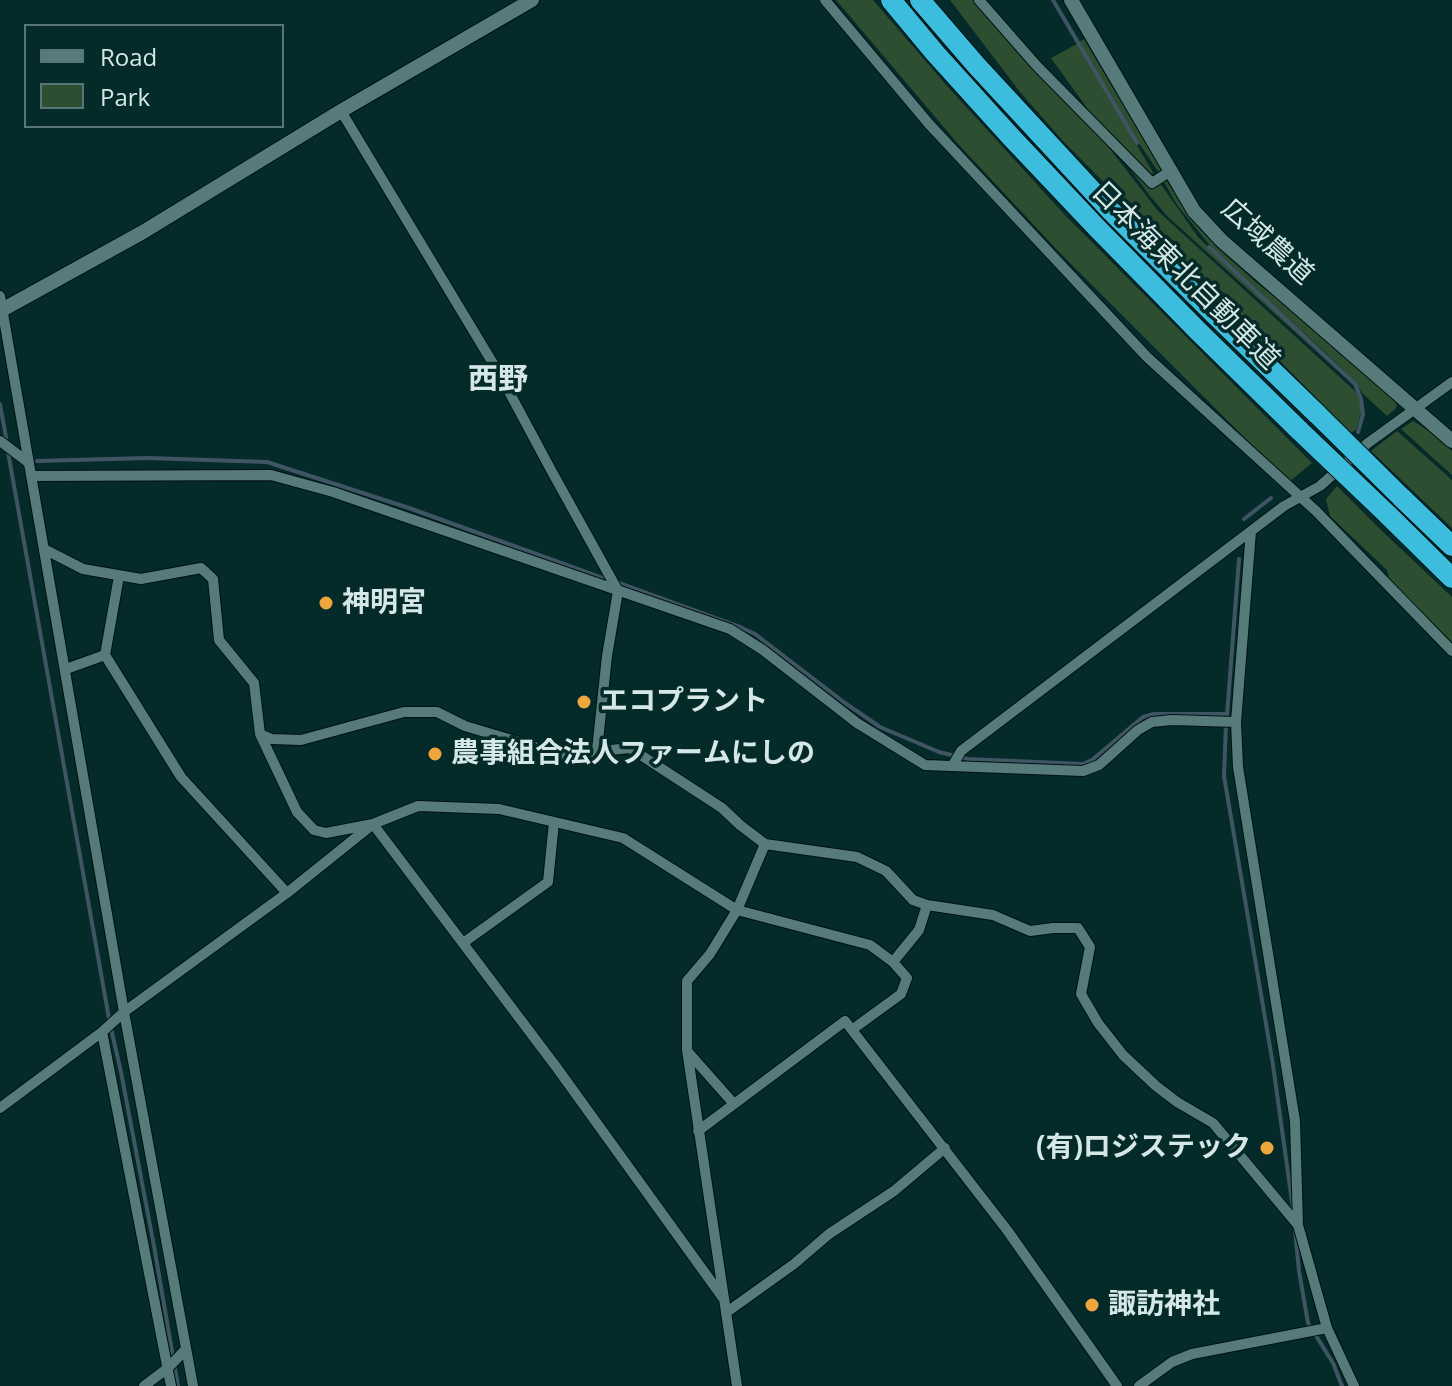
<!DOCTYPE html>
<html>
<head>
<meta charset="utf-8">
<style>
	body { margin:0 }
	#map { position:relative; width:1452px; height:1386px; overflow:hidden; background:#042a2a; font-family:"Open Sans",sans-serif }
	canvas { display:block }
	.legend { position:absolute; left:24px; top:24px; width:260px; height:104px; box-sizing:border-box; background:#042a2a; border:2px solid #587676; margin:0; padding:10px 14px; list-style:none; font-size:24px; color:#d5e8e7 }
	.legend li { display:flex; align-items:center; gap:16px; height:40px }
	.legend b { width:40px; border:2px solid #587676 }
</style>
</head>
<body>
<div id="map">
<canvas width="1452" height="1386"></canvas>
<ul class="legend">
<li><b style="height:10px;background:#567b7a"></b>Road</li>
<li><b style="height:22px;background:#2d4e30"></b>Park</li>
</ul>
</div>
<script>
const ctx = document.querySelector('canvas').getContext('2d');
ctx.lineJoin = 'round';
function fill(path, color) {
  ctx.fillStyle = color;
  ctx.fill(path, 'evenodd');
}
function toPath(rows) {
  const path = new Path2D();
  for (const r of rows) {
    path.moveTo(r[0], r[1]);
    for (let i = 2; i < r.length; i += 2) path.lineTo(r[i], r[i + 1]);
  }
  return path;
}
function trace(path, color, width, dash) {
  ctx.strokeStyle = color;
  ctx.lineWidth = width;
  ctx.lineCap = dash ? 'butt' : 'round';
  ctx.setLineDash(dash || []);
  ctx.stroke(path);
}
function write(font, color, halo, rows, align = 'center') {
  ctx.font = font + ' "Open Sans","Noto Sans JP",sans-serif';
  ctx.lineWidth = 7;
  ctx.setLineDash([]);
  ctx.textBaseline = 'middle';
  ctx.strokeStyle = halo;
  ctx.fillStyle = color;
  for (const [text, x, y, turn = 0] of rows) {
    ctx.save();
    ctx.translate(x, y);
    ctx.rotate((+turn || 0) * Math.PI / 180);
    ctx.textAlign = isNaN(turn) ? turn : align;
    if (halo) ctx.strokeText(text, 0, 0);
    ctx.fillText(text, 0, 0);
    ctx.restore();
  }
}
fill(toPath([
	[836,0,873,0,948,87,1065,215,1312,463,1289,482,1060,253,959,145],
	[950,0,975,0,1107,145,1158,211,1356,392,1361,403,1361,413,1356,430,1351,433,1063,141,1020,92],
	[1084,39,1161,169,1159,173,1134,136,1079,42],
	[1077,44,1154,174,1149,173,1092,115,1051,58],
	[1127,165,1151,188,1160,183,1198,237,1349,381,1167,216,1150,196],
	[1163,180,1166,180,1190,217,1218,248,1258,284,1298,315,1388,395,1395,401,1397,406,1395,409,1387,416,1362,393,1354,381,1330,357,1212,248,1177,205],
	[1413,421,1431,432,1452,451,1452,475,1401,429],
	[1397,431,1452,480,1452,528,1371,451],
	[1337,486,1381,530,1452,597,1452,642,1390,581,1387,570,1330,516,1326,499]
]), '#2d4e30');
trace(toPath([
	[1053,0,1137,143],
	[1209,247,1355,384,1361,399,1363,414,1358,432],
	[0,404,7,443],
	[8,452,110,1024,121,1072,154,1246,178,1386],
	[37,461,148,458,267,462,409,508,608,580],
	[1244,519,1271,498],
	[616,582,740,627,755,634,845,703,880,727,939,752,968,759,1083,764,1092,760,1143,717,1154,714,1227,714],
	[1227,715,1239,559],
	[1226,724,1224,776,1273,1065,1293,1209],
	[1295,1230,1299,1271,1308,1323,1333,1363,1342,1386]
]), '#405563', 4);
const minor = toPath([
	[825,0,929,124,1147,357,1316,511,1452,651],
	[979,0,1036,65,1152,183,1172,170],
	[341,111,500,375,551,470,618,591,607,656,597,750],
	[0,296,124,1012,193,1386],
	[0,441,29,463],
	[32,476,271,475,333,492,730,629,763,650,857,723,925,765,1083,771,1099,765,1138,730,1152,722,1172,720,1236,722],
	[1251,531,1236,722,1238,767,1295,1121,1298,1225,1327,1328,1354,1386],
	[44,549,83,569,141,579,201,568,213,579,219,640,254,683,260,734,272,739,301,740,404,712,437,712,465,726,562,755,630,748,722,808,740,825,765,844,857,857,886,871,913,900,927,905,993,915,1030,931,1053,928,1078,928,1090,947,1081,994,1098,1023,1123,1055,1156,1086,1177,1102,1213,1123,1298,1225],
	[119,576,105,655,181,777,287,893],
	[66,669,105,655],
	[260,734,297,812,314,830,326,833,373,824,418,806,499,809,623,838,737,910,870,945,893,962],
	[953,765,961,751,1284,506,1320,486,1368,443,1452,382],
	[463,943,548,882,554,822],
	[853,1029,901,994,907,978,893,962,919,930,927,905],
	[102,1032,171,1386],
	[688,1052,734,1104],
	[0,1108,102,1032,124,1012,287,893,373,824,557,1068,723,1298],
	[698,1131,845,1021,1007,1230,1117,1386],
	[727,1312,794,1264,829,1234,894,1191,945,1148],
	[144,1386,168,1368,186,1349],
	[737,1386,687,1050,687,981,710,954,737,910,765,844],
	[1139,1386,1172,1362,1192,1354,1327,1328]
]);
const tertiary = toPath([
	[1071,0,1194,211,1222,241,1452,441],
	[0,311,143,232,341,111,532,0]
]);
const motorway = toPath([
	[891,0,935,53,1011,137,1097,228,1198,331,1300,431],
	[920,0,976,65,1111,211,1214,314,1318,415],
	[1401,497,1452,546],
	[1387,514,1452,578]
]);
trace(minor, '#001212', 12);
trace(tertiary, '#001212', 16);
trace(motorway, '#001212', 22);
trace(minor, '#567b7a', 10);
trace(tertiary, '#567b7a', 14);
trace(motorway, '#3dbdde', 20);
const motorwayBridge = toPath([
	[1318,415,1401,497],
	[1300,431,1387,514]
]);
trace(motorwayBridge, '#001212', 22, []);
trace(motorwayBridge, '#3dbdde', 20);
for (const [x, y, r, color] of [
	[326,603,8,"#efa73d"],
	[584,702,8,"#efa73d"],
	[435,754,8,"#efa73d"],
	[1267,1148,8,"#efa73d"],
	[1092,1305,8,"#efa73d"]
]) {
  const dot = new Path2D();
  dot.arc(x, y, r, 0, 2 * Math.PI);
  ctx.fillStyle = color;
  ctx.fill(dot);
  trace(dot, '#042a2a', 3);
}
write('28px', '#d5e8e7', '#042a2a', [
	["広域農道",1267,242,42],
	["日本海東北自動車道",1185,276,45]
]);
write('bold 28px', '#d5e8e7', '#042a2a', [
	["神明宮",342,603],
	["エコプラント",600,702],
	["農事組合法人ファームにしの",451,754],
	["(有)ロジステック",1251,1148,"right"],
	["諏訪神社",1108,1305]
], 'left');
write('bold 30px', '#d5e8e7', '#042a2a', [
	["西野",498,380]
]);
</script>
</body>
</html>
